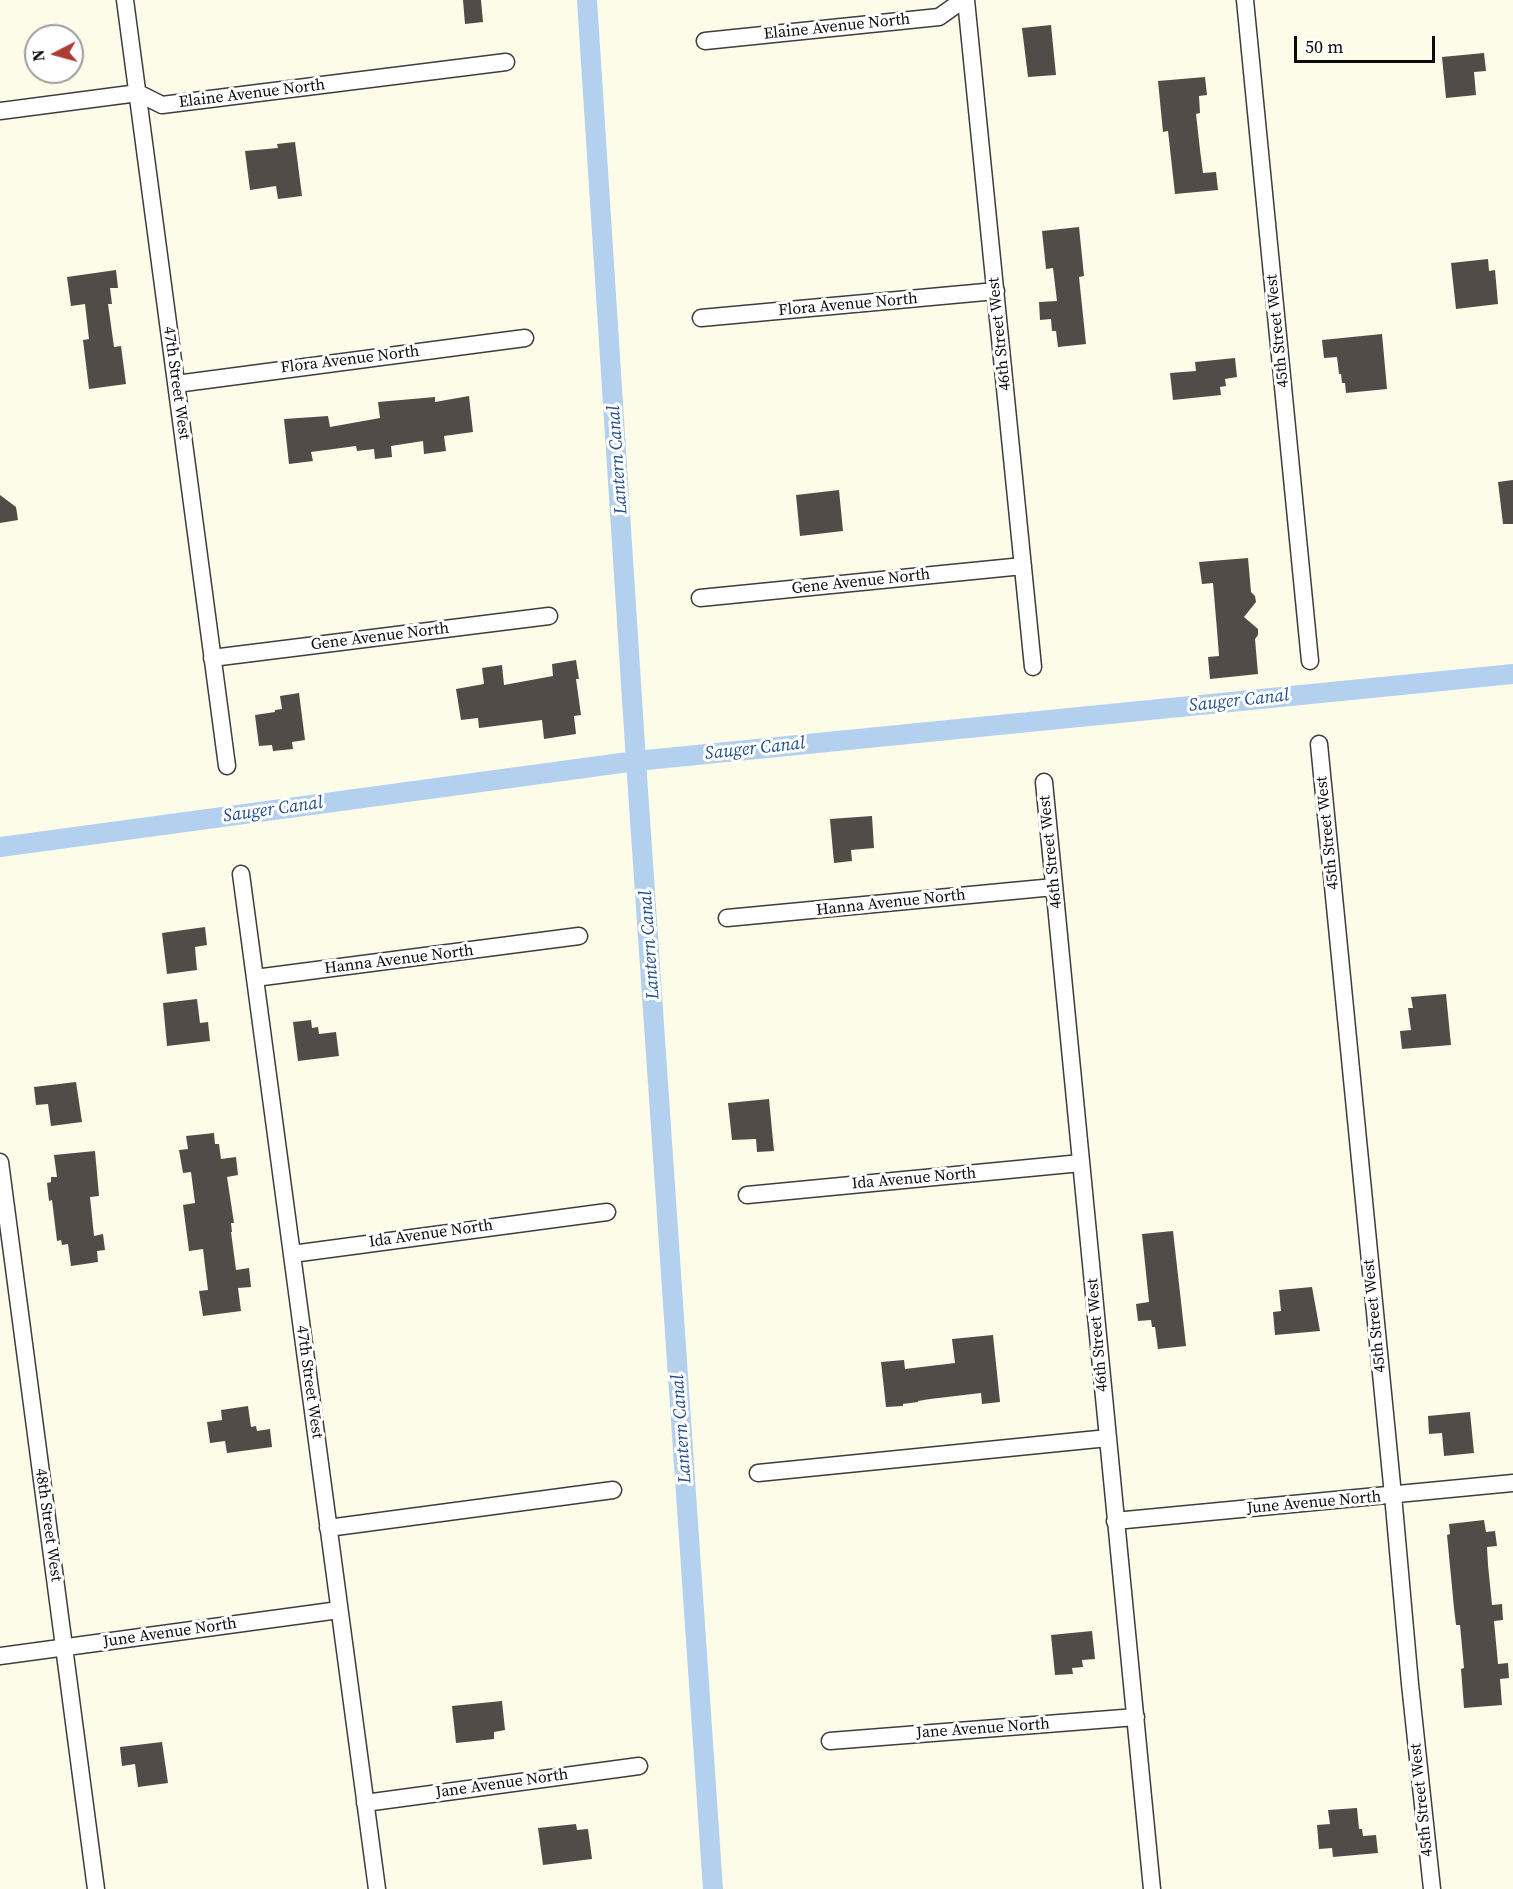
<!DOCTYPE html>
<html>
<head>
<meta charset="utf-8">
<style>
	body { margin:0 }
	#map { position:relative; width:1513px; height:1889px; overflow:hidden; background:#fdfce9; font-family:"Source Serif 4",serif }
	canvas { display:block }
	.north { position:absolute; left:24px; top:24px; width:60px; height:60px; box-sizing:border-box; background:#fff; border:2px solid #9d9d9d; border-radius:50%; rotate:264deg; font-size:16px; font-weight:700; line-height:24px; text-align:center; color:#0a0a0a }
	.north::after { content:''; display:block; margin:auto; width:21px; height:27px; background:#aa3c32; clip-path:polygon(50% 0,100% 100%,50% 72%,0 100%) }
	.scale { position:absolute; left:1294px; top:36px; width:141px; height:27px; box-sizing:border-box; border:3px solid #0a0a0a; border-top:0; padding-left:8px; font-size:18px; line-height:21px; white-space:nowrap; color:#0a0a0a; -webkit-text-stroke:4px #fff; paint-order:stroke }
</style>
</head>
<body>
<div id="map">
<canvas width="1513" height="1889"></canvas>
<div class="north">N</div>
<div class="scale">50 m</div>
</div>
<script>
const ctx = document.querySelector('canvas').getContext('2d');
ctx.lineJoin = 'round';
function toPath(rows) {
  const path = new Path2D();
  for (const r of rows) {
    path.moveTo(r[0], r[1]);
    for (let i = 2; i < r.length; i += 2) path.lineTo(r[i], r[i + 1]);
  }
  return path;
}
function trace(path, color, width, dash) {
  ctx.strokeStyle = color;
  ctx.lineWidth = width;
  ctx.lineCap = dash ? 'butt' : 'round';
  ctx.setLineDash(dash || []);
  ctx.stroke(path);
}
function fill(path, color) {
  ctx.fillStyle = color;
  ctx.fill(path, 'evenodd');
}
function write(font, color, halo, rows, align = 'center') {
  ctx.font = font + ' "Source Serif 4",serif';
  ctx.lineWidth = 6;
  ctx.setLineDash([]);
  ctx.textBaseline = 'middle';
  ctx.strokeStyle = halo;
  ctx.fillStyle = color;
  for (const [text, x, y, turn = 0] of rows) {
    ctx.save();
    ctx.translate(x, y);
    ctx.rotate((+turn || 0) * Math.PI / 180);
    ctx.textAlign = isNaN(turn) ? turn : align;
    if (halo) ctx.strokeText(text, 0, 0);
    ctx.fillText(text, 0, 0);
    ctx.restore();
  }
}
trace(toPath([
	[587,0,636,761,713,1889],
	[0,847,636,761,1513,674]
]), '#b3d0ef', 20);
fill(toPath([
	[463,0,481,0,483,22,465,24],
	[1051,25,1056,75,1028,77,1022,28],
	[1484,53,1486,71,1474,72,1476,95,1446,98,1442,57],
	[1205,77,1207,95,1199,96,1200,113,1196,114,1200,150,1203,173,1216,172,1218,190,1175,194,1168,131,1163,132,1158,81],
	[295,142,302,196,278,199,276,186,250,190,245,151,278,148,277,144],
	[1079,227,1084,276,1079,277,1086,344,1058,347,1056,331,1052,331,1051,319,1040,320,1039,302,1057,301,1053,268,1046,269,1042,231],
	[1488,259,1489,271,1495,270,1498,304,1456,309,1451,263],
	[116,270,118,288,110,288,112,304,108,304,114,347,121,346,126,384,89,389,83,340,89,339,85,304,71,306,67,277],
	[1382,334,1387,389,1346,393,1345,383,1342,383,1341,374,1339,374,1337,357,1324,358,1322,340],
	[1235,358,1237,377,1225,379,1226,386,1220,387,1221,395,1173,400,1170,373,1196,371,1195,362],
	[469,396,473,432,444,436,446,451,424,454,423,441,391,446,392,457,375,459,374,449,357,451,356,446,311,452,313,461,289,464,284,419,328,416,330,427,380,418,378,402,435,397,435,402],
	[1513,480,1513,524,1503,524,1498,482],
	[839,490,843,531,800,536,796,495],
	[0,495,16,507,18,520,0,523],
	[1248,558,1251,592,1255,596,1256,602,1244,617,1258,629,1258,635,1255,639,1258,674,1210,679,1208,657,1219,656,1217,630,1213,583,1202,584,1199,562],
	[576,660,579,679,576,679,581,715,574,716,576,734,544,739,542,720,479,728,478,718,461,720,456,689,484,684,482,668,502,665,504,685,553,676,552,664],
	[299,693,305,740,292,742,293,749,273,751,272,745,259,746,255,715,275,712,275,710,282,709,280,696],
	[872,816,874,848,851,850,852,861,834,863,830,819],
	[205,927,207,945,195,947,197,970,167,974,162,933],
	[1446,994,1451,1045,1402,1049,1400,1031,1411,1030,1408,1008,1413,1008,1411,997],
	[197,999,200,1023,208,1022,210,1041,167,1046,163,1003],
	[311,1020,312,1028,318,1027,319,1034,336,1032,339,1056,298,1061,293,1022],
	[76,1082,82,1122,51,1126,48,1104,36,1105,34,1087],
	[769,1099,774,1151,757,1152,756,1139,732,1140,728,1103],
	[214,1133,215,1144,219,1144,221,1159,236,1157,238,1175,227,1177,234,1223,231,1223,232,1232,231,1232,236,1270,249,1268,251,1287,238,1288,241,1311,203,1316,199,1291,208,1290,203,1249,189,1251,183,1205,195,1203,191,1172,183,1173,179,1150,188,1149,186,1136],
	[95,1151,99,1196,90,1197,94,1236,103,1234,105,1250,97,1251,98,1262,71,1266,68,1244,62,1245,61,1240,57,1241,52,1200,49,1201,47,1183,51,1182,51,1177,57,1177,54,1155],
	[1173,1231,1186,1346,1158,1349,1155,1327,1152,1327,1151,1320,1138,1321,1136,1304,1149,1302,1142,1234],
	[1312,1287,1320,1331,1275,1335,1273,1312,1281,1311,1279,1290],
	[993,1335,1000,1402,982,1404,981,1393,930,1399,918,1401,918,1402,903,1404,903,1406,886,1407,881,1362,904,1360,905,1369,955,1363,952,1339],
	[248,1406,251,1427,256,1426,257,1431,270,1429,272,1447,227,1453,225,1441,210,1443,207,1422,222,1420,221,1410],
	[1470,1412,1474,1453,1444,1456,1442,1433,1429,1434,1428,1416],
	[1484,1520,1486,1532,1495,1531,1497,1546,1487,1547,1488,1565,1492,1605,1502,1604,1503,1620,1494,1621,1498,1664,1508,1663,1509,1678,1500,1679,1502,1705,1464,1708,1461,1669,1464,1668,1460,1625,1456,1625,1454,1608,1447,1535,1450,1534,1449,1524],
	[1092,1631,1095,1659,1082,1660,1083,1667,1072,1668,1073,1674,1055,1675,1051,1635],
	[502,1701,505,1730,494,1732,494,1739,456,1743,452,1706],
	[162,1742,168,1783,138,1787,135,1764,122,1766,120,1747],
	[1357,1808,1359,1829,1362,1829,1363,1836,1376,1835,1378,1853,1333,1857,1332,1848,1319,1849,1317,1825,1330,1824,1328,1810],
	[576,1824,577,1830,588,1829,592,1859,543,1865,538,1828]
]), '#514c47');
const street = toPath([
	[125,0,227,766],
	[966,0,1033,667],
	[1245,0,1310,661],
	[705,41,939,17,963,0],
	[0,111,138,93,162,105,506,62],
	[701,318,996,291],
	[176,384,525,338],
	[700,598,1023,566],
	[212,658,549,616],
	[1319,744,1393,1495,1410,1684,1432,1889],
	[1044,782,1152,1889],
	[241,874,377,1889],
	[727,918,1054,887],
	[255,978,579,936],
	[0,1162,96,1889],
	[747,1195,1081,1163],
	[292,1254,607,1212],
	[758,1473,1108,1438],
	[1115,1521,1513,1483],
	[328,1528,613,1490],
	[0,1656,339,1610],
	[830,1741,1136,1717],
	[365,1803,639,1766]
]);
trace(street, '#3d3d3d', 19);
trace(street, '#fff', 16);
write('16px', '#0a0a0a', '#fff', [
	["Elaine Avenue North",837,27,-6],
	["Elaine Avenue North",252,94,-7],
	["Flora Avenue North",848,305,-5],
	["45th Street West",1278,331,-96],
	["46th Street West",1000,334,-96],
	["Flora Avenue North",350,360,-7],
	["47th Street West",176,383,82],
	["Gene Avenue North",861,582,-6],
	["Gene Avenue North",380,637,-7],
	["45th Street West",1328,833,-96],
	["46th Street West",1051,852,-96],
	["Hanna Avenue North",891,903,-6],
	["Hanna Avenue North",399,960,-7],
	["Ida Avenue North",914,1179,-5],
	["Ida Avenue North",431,1234,-8],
	["45th Street West",1375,1316,-96],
	["46th Street West",1098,1335,-95],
	["47th Street West",309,1382,82],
	["June Avenue North",1314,1503,-5],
	["48th Street West",48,1525,82],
	["June Avenue North",170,1633,-8],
	["Jane Avenue North",983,1729,-4],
	["Jane Avenue North",502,1784,-8],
	["45th Street West",1422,1800,-96]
]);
write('italic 18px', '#224f8d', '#fff', [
	["Lantern Canal",618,460,-94],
	["Sauger Canal",1239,701,-6],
	["Sauger Canal",755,749,-6],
	["Sauger Canal",273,810,-8],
	["Lantern Canal",650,945,-94],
	["Lantern Canal",682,1429,-94]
]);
</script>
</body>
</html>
